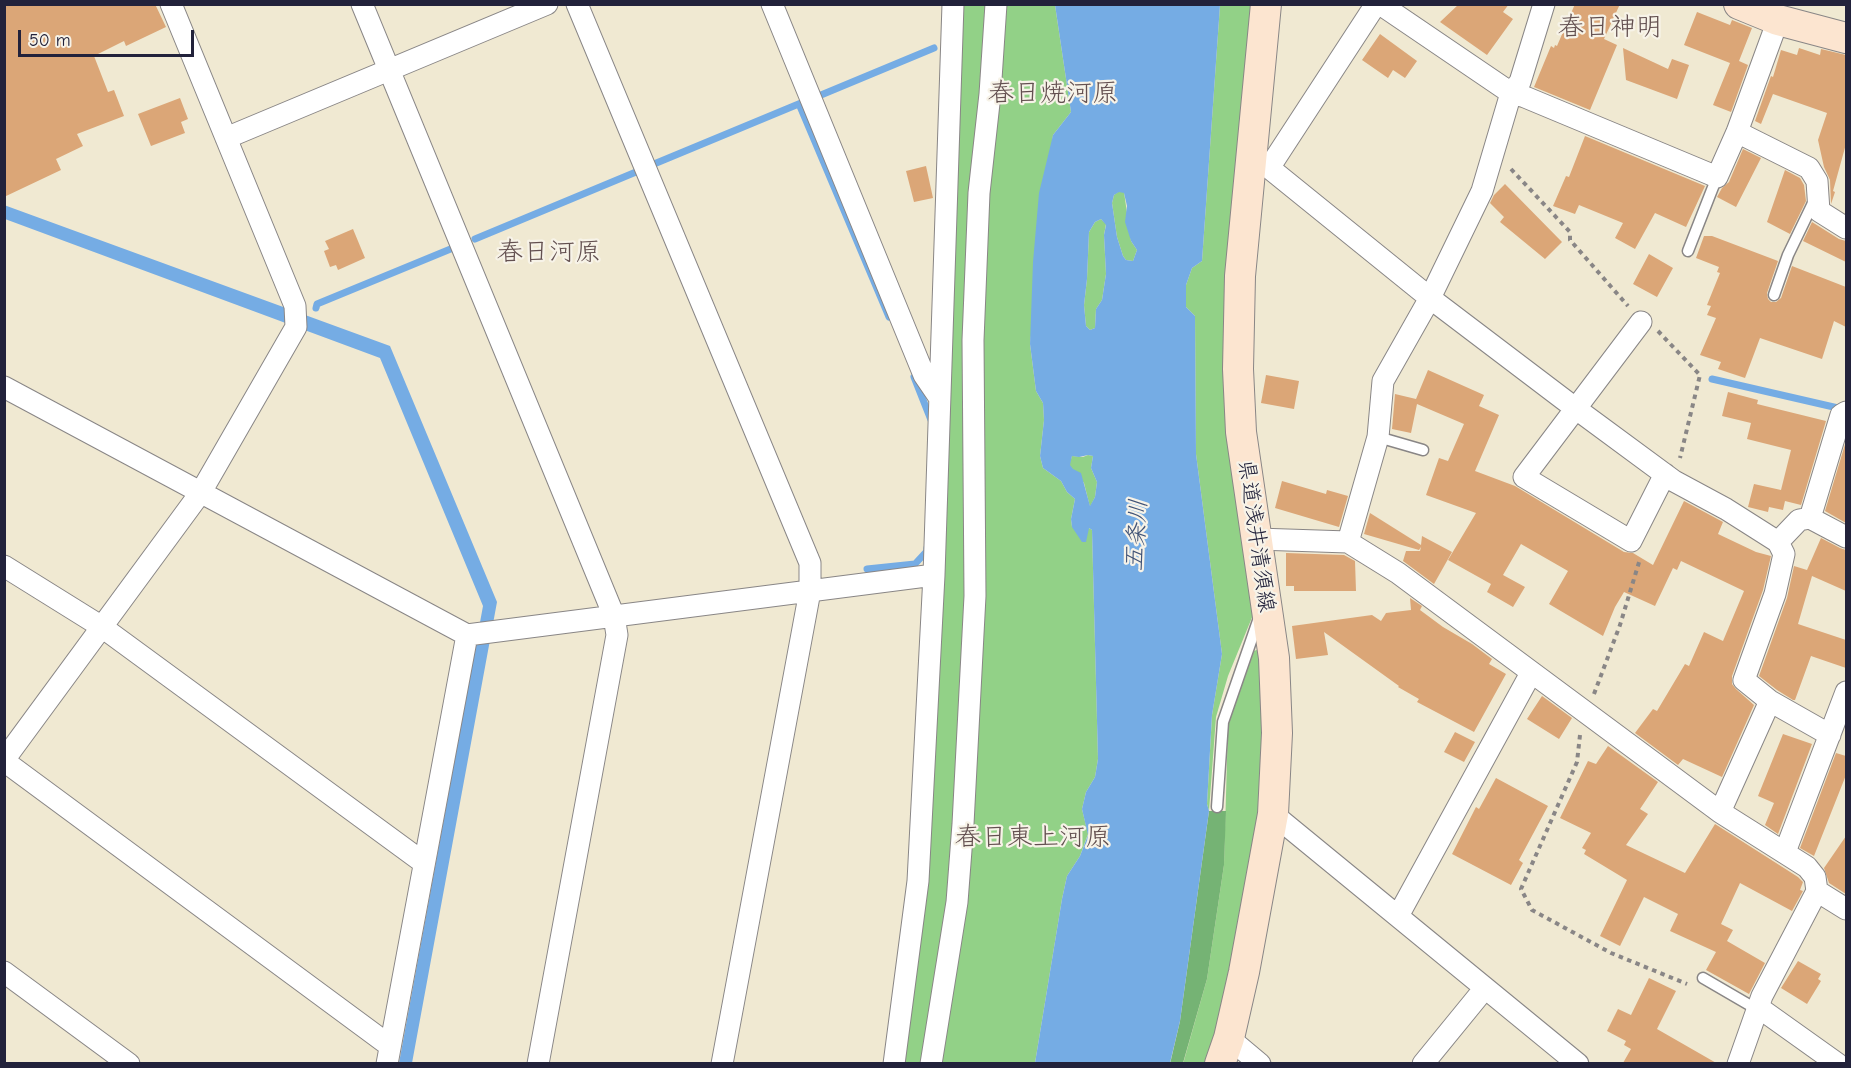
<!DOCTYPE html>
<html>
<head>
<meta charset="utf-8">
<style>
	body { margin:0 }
	#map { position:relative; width:1851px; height:1068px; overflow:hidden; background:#f0e9d2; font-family:"Comic Neue",sans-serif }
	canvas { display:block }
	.frame { position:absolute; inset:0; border:6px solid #22223b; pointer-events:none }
	.scale { position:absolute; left:18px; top:30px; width:176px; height:27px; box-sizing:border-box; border:3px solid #22223b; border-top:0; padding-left:8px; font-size:18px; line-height:21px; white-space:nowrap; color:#22223b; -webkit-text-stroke:4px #f7f3e8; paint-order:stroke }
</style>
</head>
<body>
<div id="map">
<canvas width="1851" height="1068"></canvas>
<div class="frame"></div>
<div class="scale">50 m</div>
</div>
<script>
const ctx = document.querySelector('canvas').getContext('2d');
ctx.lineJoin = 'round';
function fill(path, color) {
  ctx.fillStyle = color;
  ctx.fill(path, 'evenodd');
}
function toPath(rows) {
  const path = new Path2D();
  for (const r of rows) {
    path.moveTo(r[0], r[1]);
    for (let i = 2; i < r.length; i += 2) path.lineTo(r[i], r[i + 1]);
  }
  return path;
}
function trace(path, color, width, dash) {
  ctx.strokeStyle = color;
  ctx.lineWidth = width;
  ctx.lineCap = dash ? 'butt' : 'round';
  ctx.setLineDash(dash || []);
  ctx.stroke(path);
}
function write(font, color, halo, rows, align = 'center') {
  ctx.font = font + ' "Comic Neue","Klee One",sans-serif';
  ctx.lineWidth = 4.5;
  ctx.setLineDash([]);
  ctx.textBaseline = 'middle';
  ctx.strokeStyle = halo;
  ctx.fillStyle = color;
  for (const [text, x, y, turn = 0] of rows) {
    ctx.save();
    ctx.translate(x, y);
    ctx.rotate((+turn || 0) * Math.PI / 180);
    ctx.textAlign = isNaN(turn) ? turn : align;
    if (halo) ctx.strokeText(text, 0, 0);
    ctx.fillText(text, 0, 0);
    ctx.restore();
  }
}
fill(toPath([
	[961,5,988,5,967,604,947,915,922,1063,901,1064],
	[1003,5,1055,5,1071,112,1053,135,1030,344,1036,391,1043,403,1044,420,1040,456,1043,468,1061,481,1067,492,1075,499,1071,519,1072,527,1089,528,1092,530,1098,759,1095,777,1086,792,1082,809,1088,834,1080,856,1067,876,1062,899,1035,1063,937,1064,964,891,986,192],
	[1220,5,1252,5,1224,328,1229,435,1253,615,1228,676,1216,717,1209,811,1207,804,1212,715,1222,654,1196,454,1195,316,1186,307,1186,285,1192,268,1202,261],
	[1118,192,1124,192,1131,241,1137,250,1133,261,1126,260,1123,256,1117,237,1112,203,1114,195],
	[1101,219,1106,224,1104,235,1106,274,1102,300,1096,309,1095,328,1090,330,1086,326,1084,305,1087,279,1089,232,1095,222],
	[1088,455,1093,456,1091,468,1097,482,1095,497,1090,507,1084,483,1069,465,1072,456,1083,457],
	[1259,649,1267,723,1260,817,1220,1027,1206,1063,1183,1064,1207,979,1224,865,1228,725,1254,651]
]), '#92d187');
fill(toPath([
	[1209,811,1226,811,1224,865,1207,979,1183,1063,1170,1064,1180,1021]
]), '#75b374');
fill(toPath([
	[1055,5,1220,5,1202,261,1192,268,1186,285,1186,307,1195,316,1196,454,1222,654,1212,715,1207,804,1209,811,1180,1021,1170,1063,1035,1063,1062,899,1067,876,1080,856,1088,835,1082,809,1086,792,1095,777,1098,759,1092,530,1089,528,1086,542,1082,542,1072,527,1071,519,1075,499,1067,492,1061,481,1043,468,1040,456,1044,420,1043,403,1036,391,1030,344,1033,262,1039,193,1053,135,1071,112],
	[1119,192,1124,193,1127,206,1125,222,1131,241,1137,250,1133,261,1126,260,1123,256,1117,237,1112,203,1114,195],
	[1101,219,1106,225,1104,235,1106,274,1102,300,1096,309,1095,328,1090,330,1086,326,1084,305,1087,279,1089,232,1095,222],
	[1088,455,1093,456,1091,468,1097,482,1095,497,1090,506,1081,473,1073,469,1070,465,1072,456,1079,457],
	[4,205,390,346,497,602,412,1063,399,1063,483,606,380,358,5,219]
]), '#75ace4');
trace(toPath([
	[821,95,934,48],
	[799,104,889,317],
	[654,164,801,103],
	[475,239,636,172],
	[316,308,317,304,453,248],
	[914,377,931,420],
	[1712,379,1838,408],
	[867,569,915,564,927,551,927,548]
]), '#75ace4', 7);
fill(toPath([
	[4,4,155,4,166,27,126,46,124,41,94,56,108,92,114,90,124,116,77,134,83,146,56,159,61,170,4,197],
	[1459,4,1509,4,1503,12,1513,19,1487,55,1440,22],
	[1575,4,1620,4,1604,39,1617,45,1590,110,1534,87,1551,46,1554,48,1555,45,1557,46],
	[1697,12,1730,25,1732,20,1752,28,1739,61,1748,65,1731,112,1713,105,1730,63,1684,45],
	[1380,34,1417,61,1405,78,1393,70,1388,78,1362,60],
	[1623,48,1668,69,1672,59,1689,65,1677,99,1626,80],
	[1799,48,1820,55,1821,49,1846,55,1846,144,1833,191,1835,192,1831,204,1830,180,1824,167,1818,140,1827,113,1773,94,1761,124,1755,121,1771,76,1773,77,1781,50,1797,55],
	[180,98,188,119,181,122,185,133,151,146,138,114],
	[1585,136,1705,186,1686,227,1655,213,1635,249,1615,238,1623,223,1579,205,1575,214,1553,206,1566,176,1569,177],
	[1743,149,1761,158,1736,207,1717,197,1722,188,1729,182],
	[926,166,933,198,914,202,906,171],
	[1785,170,1800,178,1804,185,1806,201,1790,234,1767,222],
	[1505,184,1562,242,1545,259,1500,222,1504,217,1490,203,1494,195],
	[1812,222,1839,239,1846,241,1846,262,1803,241],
	[353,229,365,258,338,270,336,265,330,267,324,251,329,249,325,241],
	[1704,236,1712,236,1778,261,1767,293,1768,299,1771,302,1776,302,1781,298,1792,266,1846,287,1846,327,1834,321,1822,359,1760,338,1745,378,1718,369,1721,362,1700,355,1716,318,1707,315,1711,306,1707,305,1720,273,1717,272,1719,267,1696,258],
	[1649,254,1673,268,1657,297,1633,284],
	[1428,370,1484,395,1479,406,1499,415,1475,471,1515,486,1624,552,1633,553,1653,565,1684,501,1723,522,1718,534,1756,552,1771,556,1763,590,1732,676,1732,684,1736,689,1754,705,1722,777,1683,759,1678,765,1635,733,1653,709,1657,711,1685,664,1689,666,1704,632,1723,641,1744,591,1681,561,1677,570,1673,568,1655,606,1624,592,1615,607,1603,636,1549,604,1568,571,1521,544,1503,575,1525,587,1513,607,1487,592,1491,584,1448,560,1476,513,1426,495,1439,458,1448,461,1464,424,1417,404,1411,433,1392,429,1395,394,1416,399],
	[1266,375,1299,381,1294,409,1261,403],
	[1728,392,1758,400,1757,404,1826,421,1801,505,1785,501,1783,510,1769,507,1768,512,1748,507,1754,484,1781,490,1791,450,1747,439,1751,423,1722,416],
	[1846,441,1846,523,1825,511],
	[1282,481,1326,494,1327,490,1348,496,1339,527,1275,508],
	[1370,513,1421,545,1422,536,1452,552,1434,584,1403,561,1406,551,1420,551,1421,547,1419,550,1364,534],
	[1821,538,1840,548,1846,550,1846,591,1812,576,1798,624,1846,640,1846,668,1811,656,1795,700,1793,700,1777,690,1759,676,1787,598,1794,566,1807,570],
	[1286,553,1344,555,1355,561,1356,591,1294,591,1294,586,1286,586],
	[1410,598,1422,606,1420,610,1443,627,1472,644,1492,659,1489,664,1506,674,1474,732,1417,702,1419,699,1398,687,1399,686,1324,632,1328,655,1296,659,1292,626,1372,615,1381,621,1386,613,1411,610],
	[1542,696,1572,718,1559,739,1527,719],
	[1455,732,1475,742,1464,762,1444,752],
	[1783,734,1812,744,1778,834,1765,825,1774,803,1758,796],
	[1608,746,1658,782,1640,809,1648,814,1626,845,1685,873,1715,824,1798,877,1803,882,1800,890,1803,891,1792,911,1740,883,1721,924,1733,930,1727,941,1765,963,1749,994,1706,970,1716,952,1670,931,1678,914,1644,897,1620,946,1600,936,1627,880,1584,854,1586,850,1582,848,1591,833,1560,818,1588,761,1596,764],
	[1836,753,1846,756,1846,775,1814,856,1800,848],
	[1496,778,1548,806,1519,860,1523,863,1511,885,1452,854,1476,807,1479,809],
	[1846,836,1846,894,1829,883,1824,868],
	[1798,961,1821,974,1818,979,1821,981,1807,1004,1781,988],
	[1649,978,1676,991,1657,1029,1718,1064,1623,1063,1631,1049,1624,1045,1626,1041,1607,1031,1618,1009,1631,1015]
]), '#dba677');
const lane = toPath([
	[1688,251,1717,177],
	[1774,295,1788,255,1815,199],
	[1378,437,1423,450],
	[1217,807,1223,722,1259,618],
	[1703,978,1758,1010]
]);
const street = toPath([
	[362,4,614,616,617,635,538,1064],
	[577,4,810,563,810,591,722,1064],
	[772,4,924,375,939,397],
	[1380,4,1511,93,1525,97,1717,177,1737,132,1778,20],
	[1737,132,1809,168,1817,181,1819,211,1846,228],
	[226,138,547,4],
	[1252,154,1430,298,1575,408,1674,481,1726,509,1778,542,1784,554,1775,594,1744,680,1770,701,1830,735],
	[1269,168,1376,4],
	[1641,322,1524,477,1631,541,1665,474],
	[4,387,467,635,934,575],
	[1810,518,1841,415,1846,412],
	[1257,539,1348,542,1398,573,1720,812,1807,867,1815,877,1817,891,1762,996,1738,1064],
	[1348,542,1378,437,1383,381,1430,298,1482,191,1511,93,1520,82,1544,4],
	[1778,542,1799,520,1810,518,1846,537],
	[4,566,102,627,424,863],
	[4,760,201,492,296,327,295,306,171,4],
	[4,761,390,1046],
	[1720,812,1770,701],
	[1273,814,1578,1064],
	[1785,852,1846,692],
	[1817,891,1846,909],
	[1398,916,1531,673],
	[4,972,129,1064],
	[1758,1007,1838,1064],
	[1229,1038,1260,1064],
	[387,1064,467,635],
	[894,1064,918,881,934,575,953,4],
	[931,1064,957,902,963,824,975,596,973,340,979,193,990,94,996,4],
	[1423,1064,1485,988]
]);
const secondary = toPath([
	[1739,4,1778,20,1846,38],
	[1220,1064,1229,1038,1244,972,1273,814,1277,733,1274,658,1241,432,1238,369,1240,276,1266,4]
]);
trace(lane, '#898686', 13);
trace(street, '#898686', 23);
trace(secondary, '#898686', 32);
trace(toPath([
	[1511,169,1570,232,1570,240,1628,306],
	[1658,331,1700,375,1680,458],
	[1594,694,1620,625,1640,559],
	[1580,735,1577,762,1521,889,1532,910,1611,953,1687,984]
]), '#898686', 4, [4.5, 4.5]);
trace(lane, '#fff', 10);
trace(street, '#fff', 21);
trace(secondary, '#fce5d0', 30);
write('22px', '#22223b', '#f7f3e8', [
	["県道浅井清須線",1256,536,82]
]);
write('italic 24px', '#3f5276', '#f7f3e8', [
	["五条川",1137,535,-86]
]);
write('26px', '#635050', '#f7f3e8', [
	["春日神明",1610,28],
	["春日焼河原",1053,94],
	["春日河原",549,253],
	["春日東上河原",1033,838]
]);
</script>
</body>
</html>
